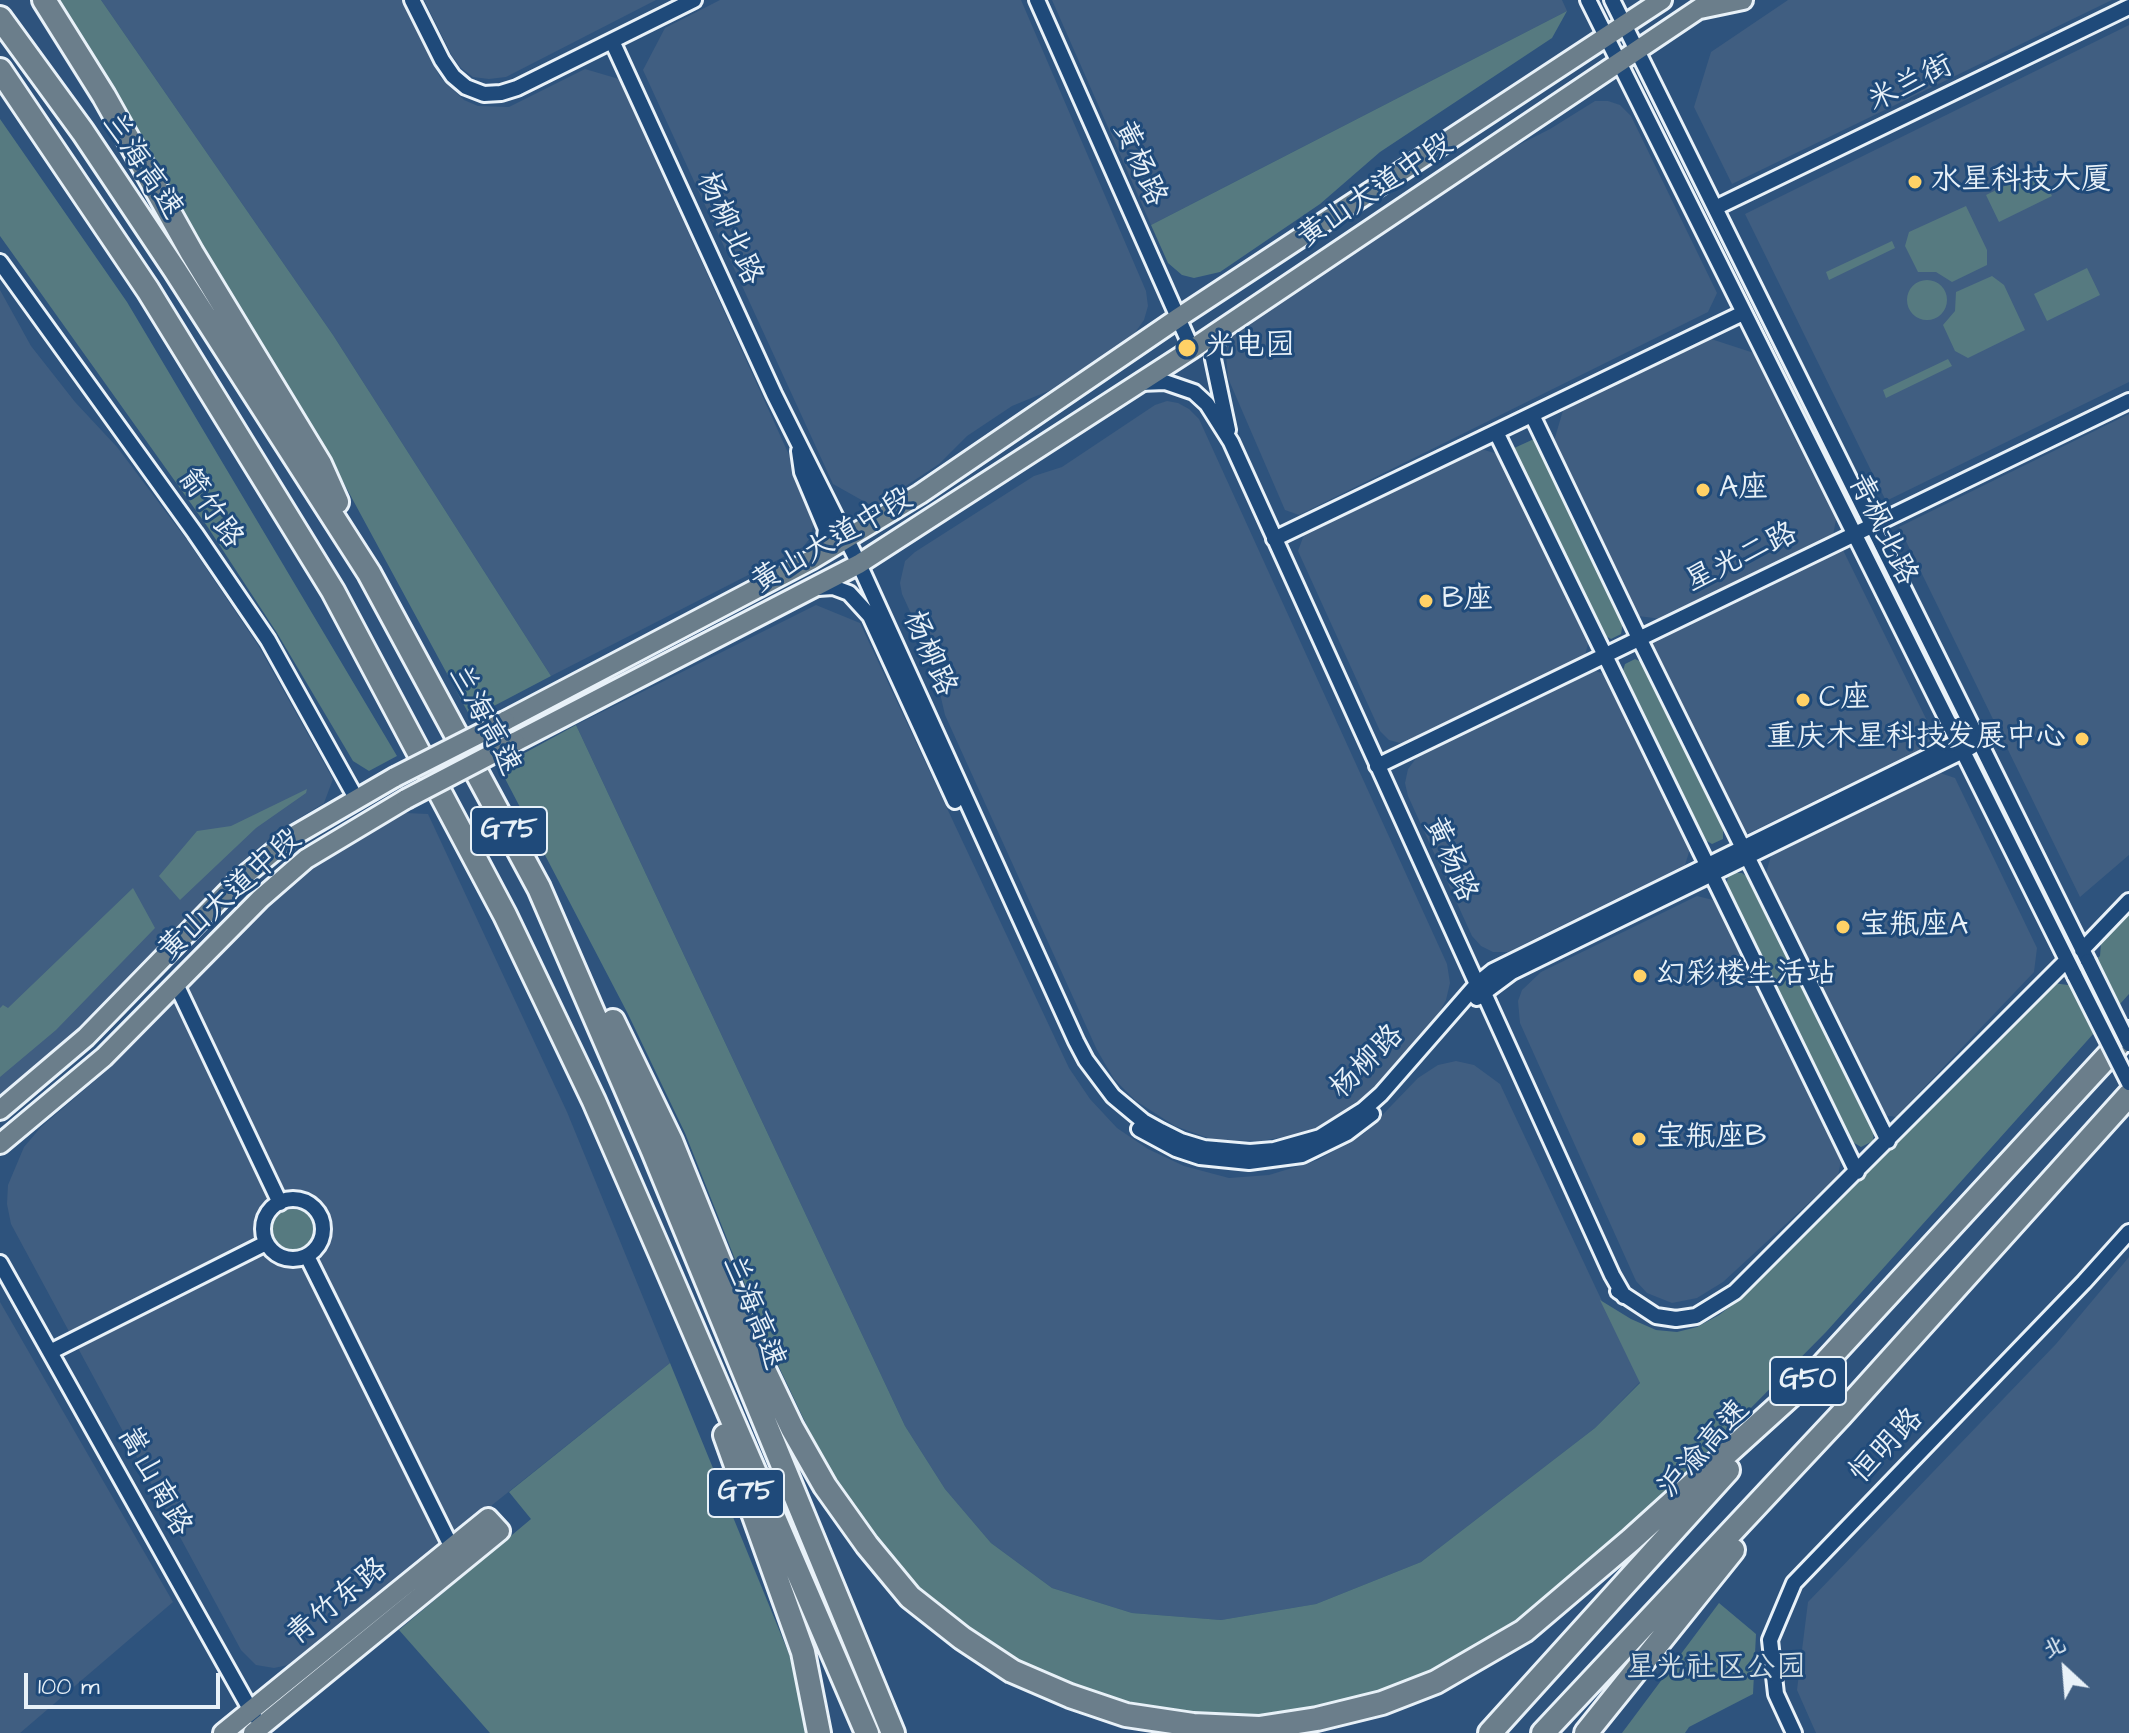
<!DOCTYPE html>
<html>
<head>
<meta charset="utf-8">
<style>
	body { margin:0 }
	#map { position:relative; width:2129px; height:1733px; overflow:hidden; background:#2e537d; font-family:"Architects Daughter","LXGW WenKai TC",sans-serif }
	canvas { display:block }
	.north { position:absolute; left:2025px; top:1629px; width:80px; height:80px; -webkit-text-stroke:6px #1f4a7a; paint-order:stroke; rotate:334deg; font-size:22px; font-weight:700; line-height:32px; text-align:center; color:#e8f1f8 }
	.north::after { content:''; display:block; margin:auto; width:28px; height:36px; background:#e8f1f8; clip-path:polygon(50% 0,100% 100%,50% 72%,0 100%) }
	.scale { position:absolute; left:24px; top:1673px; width:196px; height:36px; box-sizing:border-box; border:4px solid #e8f1f8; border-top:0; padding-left:10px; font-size:24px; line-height:28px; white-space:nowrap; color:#e8f1f8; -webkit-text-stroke:6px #1f4a7a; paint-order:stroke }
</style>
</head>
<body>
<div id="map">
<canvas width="2129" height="1733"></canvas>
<div class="north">北</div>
<div class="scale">100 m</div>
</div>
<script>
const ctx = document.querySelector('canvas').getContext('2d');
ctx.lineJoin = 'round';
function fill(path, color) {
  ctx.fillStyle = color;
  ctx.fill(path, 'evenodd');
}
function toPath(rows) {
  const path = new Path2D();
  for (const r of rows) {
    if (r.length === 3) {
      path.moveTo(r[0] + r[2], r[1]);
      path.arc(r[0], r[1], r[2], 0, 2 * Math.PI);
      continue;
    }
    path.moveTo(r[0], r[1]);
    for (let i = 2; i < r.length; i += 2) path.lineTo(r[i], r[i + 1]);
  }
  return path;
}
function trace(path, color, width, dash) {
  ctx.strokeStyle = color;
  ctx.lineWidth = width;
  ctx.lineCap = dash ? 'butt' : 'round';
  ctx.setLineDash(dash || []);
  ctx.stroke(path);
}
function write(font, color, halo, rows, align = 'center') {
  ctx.font = font + ' "Architects Daughter","LXGW WenKai TC",sans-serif';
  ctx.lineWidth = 6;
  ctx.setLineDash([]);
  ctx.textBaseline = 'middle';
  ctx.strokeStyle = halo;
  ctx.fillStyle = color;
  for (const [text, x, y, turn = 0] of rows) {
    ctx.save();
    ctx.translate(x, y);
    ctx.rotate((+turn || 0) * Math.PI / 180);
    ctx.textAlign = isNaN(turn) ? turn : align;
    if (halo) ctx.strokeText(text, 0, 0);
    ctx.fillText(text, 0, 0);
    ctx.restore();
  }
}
fill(toPath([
	[101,0,402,0,440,77,464,100,478,106,509,107,585,69,619,79,813,508,814,522,810,538,803,547,551,676,333,335],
	[424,0,656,0,506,77,489,79,473,77,461,68,452,56],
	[720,0,1021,0,1146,291,1148,306,1144,320,1134,334,1051,390,1012,406,967,436,939,464,874,507,833,484,643,70,665,28],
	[1052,0,1562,0,1567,11,1151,225],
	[1788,0,2112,0,1732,184,1694,107,1711,52],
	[2129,25,2129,382,1886,501,1745,214],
	[1595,101,1608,101,1620,105,1631,116,1717,293,1708,312,1299,515,1285,510,1228,378,1226,354,1232,331,1477,166,1550,129],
	[0,290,31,346,75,402,117,447,187,540,258,645,333,779,324,803,288,825,249,855,74,1036,0,1096],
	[1705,337,1754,353,1837,515,1833,535,1662,619,1638,616,1554,441,1564,407],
	[1167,401,1178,403,1189,409,1199,419,1447,964,1450,983,1446,1000,1439,1013,1373,1095,1347,1113,1311,1132,1261,1141,1214,1140,1175,1126,1136,1101,1114,1079,1097,1050,945,715,932,659,902,594,900,583,905,561,915,552,1034,476,1062,467,1155,405],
	[2129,414,2129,855,2080,897,1899,527],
	[1478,448,1501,455,1589,641,1585,655,1412,741,1400,743,1389,740,1380,731,1298,551,1305,532],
	[1842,548,1937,741,1743,836,1649,643],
	[816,605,860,623,1069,1068,1090,1099,1117,1128,1148,1149,1184,1166,1229,1178,1269,1175,1318,1160,1365,1133,1418,1078,1438,1065,1456,1061,1474,1065,1500,1084,1640,1382,1595,1428,1421,1562,1316,1604,1221,1620,1132,1613,1052,1588,991,1543,945,1489,905,1426,576,725],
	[1593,670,1607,675,1690,849,1685,865,1508,952,1493,952,1481,946,1472,936,1408,796,1405,783,1408,769,1417,757],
	[1937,772,1955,778,2037,948,2034,972,1896,1117,1883,1115,1766,873,1771,856],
	[405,813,428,814,567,1112,670,1363,293,1664,274,1668,256,1665,241,1650,11,1224,7,1204,8,1185,24,1147,41,1127,112,1066,265,910,314,868],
	[1697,896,1713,900,1841,1160,1838,1176,1723,1282,1697,1298,1672,1303,1647,1293,1636,1281,1520,1023,1518,1001,1522,990,1541,972],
	[2129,1257,2129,1733,1816,1733,1797,1690,1808,1602,2056,1344],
	[0,1302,173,1602,20,1733,0,1733]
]), '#405e81');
fill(toPath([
	[51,0,101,0,333,335,551,676,471,718,328,454,227,294],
	[1567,11,1552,38,1380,152,1320,204,1220,272,1194,278,1182,275,1168,263,1151,225],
	[0,119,127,302,397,756,369,771,353,761,277,633,207,526,0,236],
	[2039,169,2052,196,1999,222,1986,195],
	[1966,206,1987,250,1987,265,1952,282,1936,272,1918,272,1905,246,1909,232],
	[1892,241,1895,248,1829,280,1826,272],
	[2087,268,2100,295,2047,321,2034,294],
	[1992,276,2004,285,2025,330,1968,358,1955,351,1943,325,1955,311,1956,292],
	[1927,300,20],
	[1948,359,1952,366,1886,398,1883,390],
	[1534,439,1623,623,1621,634,1611,639,1600,633,1512,449],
	[1635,659,1644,663,1723,826,1723,839,1712,844,1701,838,1622,674,1625,664],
	[576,725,905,1426,945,1489,991,1543,1052,1588,1132,1613,1221,1620,1316,1604,1421,1562,1595,1428,1640,1383,1600,1300,1631,1319,1656,1330,1677,1332,1697,1327,1719,1315,1744,1296,2053,983,2068,985,2100,956,2101,943,2129,914,2129,994,1826,1332,1656,1504,1519,1622,1434,1671,1376,1692,1314,1708,1253,1717,1191,1715,1126,1705,1071,1686,1008,1659,967,1631,917,1588,873,1538,832,1479,771,1350,685,1133,628,1014,499,767],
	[307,789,306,793,256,828,180,900,159,876,197,831,231,826],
	[1732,873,1742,873,1746,876,1874,1129,1873,1141,1861,1147,1851,1141,1726,886,1728,877],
	[133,888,155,928,56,1030,0,1077,0,1008,3,1005,8,1008],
	[293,1230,21],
	[670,1363,789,1654,804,1709,805,1733,490,1733,399,1630,531,1519,509,1492],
	[1719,1603,1756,1634,1753,1694,1689,1727,1685,1733,1622,1733]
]), '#567a80');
const minor = toPath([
	[412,0,442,60,453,76,466,87,484,94,501,93,517,88,694,0],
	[1037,0,1192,349],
	[1588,0,2075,976],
	[1612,0,2088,961],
	[612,41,774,394,859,564,1076,1041,1086,1060,1113,1096,1143,1121,1161,1131,1181,1141,1204,1148,1250,1152,1274,1150,1320,1137,1363,1110,1381,1094,1477,984,1493,971,1974,734],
	[1715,208,2129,7],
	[0,262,195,533,268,640,356,798],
	[1226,328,1217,342,1213,359,1228,430],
	[1140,383,1165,382,1194,392,1207,404,1231,442,1477,984,1483,991,1612,1275,1624,1296],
	[1532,415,1639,638,1888,1141],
	[1496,432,1857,1172],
	[799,451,802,472,826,529,824,544,816,554],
	[1274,539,1743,313],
	[818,588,833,587,849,593,870,616,955,801],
	[1377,766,2129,401],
	[2082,950,2129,901],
	[176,984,280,1203],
	[1477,998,1512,972,1971,747],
	[1139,1129,1176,1149,1200,1157,1249,1162,1302,1155,1347,1133,1372,1114],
	[293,1229,30],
	[307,1256,456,1556],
	[0,1263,254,1716],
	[1618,1291,1656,1316,1676,1319,1696,1316,1735,1292,2067,960],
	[50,1352,266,1243],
	[1794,1733,1776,1694,1770,1640,1794,1583,2084,1282,2129,1232]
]);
const major = toPath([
	[1700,9,1743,0],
	[505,721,811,560,920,494,1178,318,1662,0],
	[515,742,859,564,1192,349,1712,0],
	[0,1110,86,1037,238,881,290,838,395,777],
	[0,1144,104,1057,260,899,306,859,406,799],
	[223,1733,488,1518,500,1531,253,1733]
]);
const highway = toPath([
	[44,0,104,96,192,253,320,464,337,502],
	[0,18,83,132,175,270,369,573,539,888,653,1151,893,1733],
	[0,70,148,290,333,591,505,915,594,1101,662,1257,867,1733],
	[613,1021,671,1141,759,1359,792,1428,825,1486,867,1545,910,1597,962,1638,1012,1671,1070,1696,1126,1715,1193,1725,1259,1728,1317,1719,1382,1703,1436,1682,1524,1631,1631,1540,1809,1379],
	[1799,1391,2129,1033],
	[725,1435,803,1652,819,1733],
	[1490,1733,1728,1470],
	[1543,1733,1841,1415,2129,1095],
	[1586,1733,1733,1550]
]);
trace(minor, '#e8f1f8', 20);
trace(major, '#e8f1f8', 24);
trace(highway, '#e8f1f8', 28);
trace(minor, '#1f4a7a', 14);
trace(major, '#6b7e8b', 18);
trace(highway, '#6b7e8b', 22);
const minorBridge = toPath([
	[2088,961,2129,1044],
	[2075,976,2129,1083]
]);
const majorBridge = toPath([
	[395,777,505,721],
	[406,799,515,742]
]);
trace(minorBridge, '#e8f1f8', 20, []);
trace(majorBridge, '#e8f1f8', 24, []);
trace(minorBridge, '#1f4a7a', 14);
trace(majorBridge, '#6b7e8b', 18);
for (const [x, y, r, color] of [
	[1915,182,8,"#ffd166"],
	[1187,348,10,"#ffd166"],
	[1703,490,8,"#ffd166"],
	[1426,601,8,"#ffd166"],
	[1803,700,8,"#ffd166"],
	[2082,739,8,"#ffd166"],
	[1843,927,8,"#ffd166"],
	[1640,976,8,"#ffd166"],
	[1639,1139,8,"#ffd166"]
]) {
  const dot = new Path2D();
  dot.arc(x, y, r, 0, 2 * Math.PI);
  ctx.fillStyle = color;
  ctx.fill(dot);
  trace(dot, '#1f4a7a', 3);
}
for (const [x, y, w] of [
	[509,831,76],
	[1808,1381,76],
	[746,1493,76]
]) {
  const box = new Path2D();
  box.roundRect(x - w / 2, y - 24, w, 48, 6);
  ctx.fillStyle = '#1f4a7a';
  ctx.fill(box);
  trace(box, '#e8f1f8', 2);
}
write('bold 28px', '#e8f1f8', null, [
	["G75",509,831],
	["G50",1808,1381],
	["G75",746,1493]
]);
write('30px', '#e8f1f8', '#1f4a7a', [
	["米兰街",1911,85,-26],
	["黄杨路",1138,164,66],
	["兰海高速",141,167,56],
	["黄山大道中段",1376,192,-34],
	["杨柳北路",728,229,66],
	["箭竹路",209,509,55],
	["青枫北路",1881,530,64],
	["黄山大道中段",833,542,-30],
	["星光二路",1742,559,-26],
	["杨柳路",928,654,66],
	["兰海高速",483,721,62],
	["黄杨路",1449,860,66],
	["黄山大道中段",231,896,-42],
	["杨柳路",1368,1063,-45],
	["兰海高速",752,1313,68],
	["恒明路",1888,1447,-46],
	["沪渝高速",1705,1450,-48],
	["嵩山南路",153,1482,61],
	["青竹东路",338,1603,-39]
]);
write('30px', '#e8f1f8', '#1f4a7a', [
	["水星科技大厦",1931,182],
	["光电园",1205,348],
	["A座",1719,490],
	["B座",1442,601],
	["C座",1819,700],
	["重庆木星科技发展中心",2066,739,"right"],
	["宝瓶座A",1859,927],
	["幻彩楼生活站",1656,976],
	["宝瓶座B",1655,1139]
], 'left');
write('30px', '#d2dfe6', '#1f4a7a', [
	["星光社区公园",1716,1670]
]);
</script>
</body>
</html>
